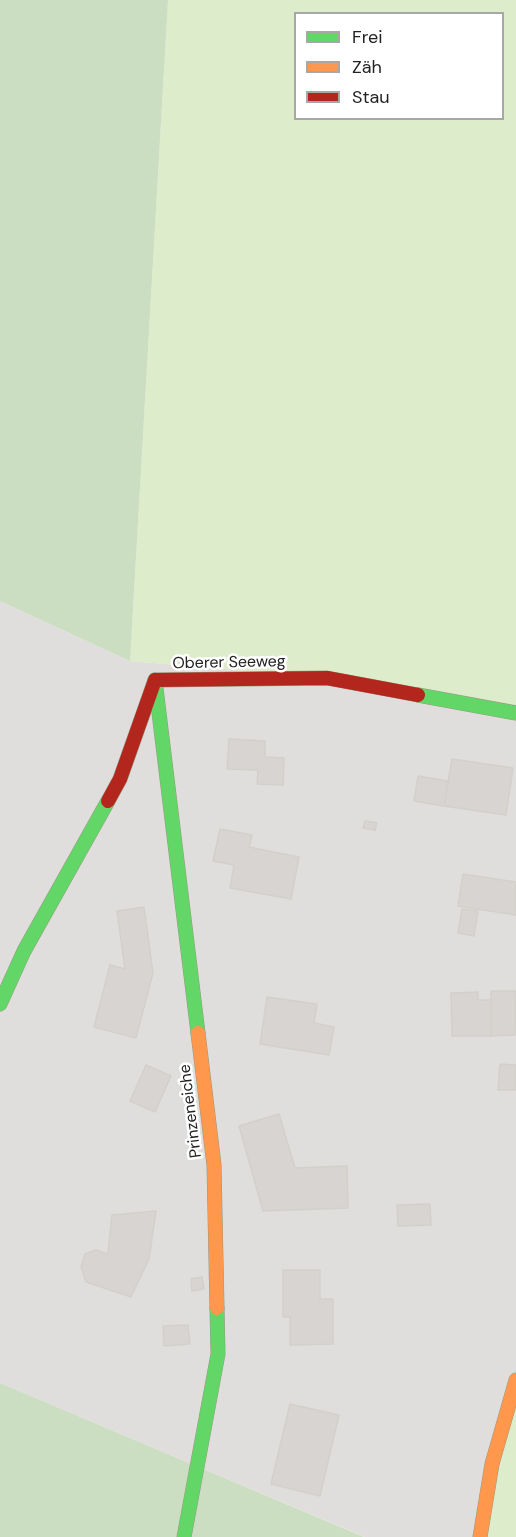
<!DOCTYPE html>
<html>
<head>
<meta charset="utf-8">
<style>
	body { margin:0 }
	#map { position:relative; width:516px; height:1537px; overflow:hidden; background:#f0eeeb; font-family:"DM Sans",sans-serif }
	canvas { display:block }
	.legend { position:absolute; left:294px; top:12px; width:210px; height:108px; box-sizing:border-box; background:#fff; border:2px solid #a7a7a7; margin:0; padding:8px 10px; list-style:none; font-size:18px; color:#222 }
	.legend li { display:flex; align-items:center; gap:12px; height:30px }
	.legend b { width:30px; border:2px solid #a7a7a7 }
</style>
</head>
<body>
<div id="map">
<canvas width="516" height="1537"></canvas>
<ul class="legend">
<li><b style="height:8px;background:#63d668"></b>Frei</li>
<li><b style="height:8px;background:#ff974d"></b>Zäh</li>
<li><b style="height:8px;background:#b3261e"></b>Stau</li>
</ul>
</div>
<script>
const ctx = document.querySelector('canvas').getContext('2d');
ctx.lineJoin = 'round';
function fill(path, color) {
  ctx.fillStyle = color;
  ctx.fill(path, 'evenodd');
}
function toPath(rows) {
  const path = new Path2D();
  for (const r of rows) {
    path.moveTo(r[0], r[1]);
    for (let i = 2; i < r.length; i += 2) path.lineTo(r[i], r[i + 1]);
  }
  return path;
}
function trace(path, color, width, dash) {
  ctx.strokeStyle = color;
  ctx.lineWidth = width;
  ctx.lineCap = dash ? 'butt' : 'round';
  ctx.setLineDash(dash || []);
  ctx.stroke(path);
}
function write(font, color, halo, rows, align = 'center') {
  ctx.font = font + ' "DM Sans",sans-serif';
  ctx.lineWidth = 5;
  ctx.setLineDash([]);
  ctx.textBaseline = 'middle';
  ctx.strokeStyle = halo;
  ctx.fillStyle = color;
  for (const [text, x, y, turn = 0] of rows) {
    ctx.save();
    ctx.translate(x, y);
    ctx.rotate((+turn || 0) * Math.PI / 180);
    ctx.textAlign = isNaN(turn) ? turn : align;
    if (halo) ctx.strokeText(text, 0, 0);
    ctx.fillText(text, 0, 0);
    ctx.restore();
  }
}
fill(toPath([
	[0,601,130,661,327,678,516,713,516,1380,480,1537,365,1537,0,1383]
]), '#dfdedc');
fill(toPath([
	[168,0,516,0,516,713,327,678,130,661],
	[296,14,502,14,502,118,296,118],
	[516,1380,516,1537,480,1537]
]), '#ddeccb');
fill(toPath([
	[0,0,168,0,130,661,0,601],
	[0,1383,364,1537,0,1537]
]), '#cbdec1');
const building = toPath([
	[229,739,265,741,265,757,284,758,283,785,257,784,258,770,227,769,229,739],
	[452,759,513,768,506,815,444,806,452,759],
	[418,776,448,781,444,806,414,801,418,776],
	[365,821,377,823,375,830,363,828,365,821],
	[220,829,252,835,249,847,299,857,291,899,230,888,234,865,213,861,220,829],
	[463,874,516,882,516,915,458,906,463,874],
	[144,907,153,973,136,1038,94,1027,110,965,125,969,117,911,144,907],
	[462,909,478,911,474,936,458,933,462,909],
	[491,991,516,991,515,1035,491,1036,491,991],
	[478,992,478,1000,491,1000,491,1036,452,1036,451,993,478,992],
	[267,997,317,1004,314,1023,334,1027,329,1055,260,1044,267,997],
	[500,1064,516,1065,516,1090,498,1090,500,1064],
	[146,1065,171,1076,155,1112,130,1101,146,1065],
	[279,1114,295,1168,347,1166,348,1208,263,1211,239,1126,279,1114],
	[430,1204,431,1225,398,1226,397,1205,430,1204],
	[156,1211,149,1259,131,1297,86,1282,81,1267,85,1254,96,1250,108,1254,112,1215,156,1211],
	[283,1270,320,1270,320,1299,333,1299,333,1344,290,1345,290,1317,283,1317,283,1270],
	[202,1277,204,1289,192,1291,191,1279,202,1277],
	[188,1325,190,1344,164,1346,163,1326,188,1325],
	[290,1404,339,1415,320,1496,271,1484,290,1404]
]);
fill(building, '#d7d4d2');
trace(building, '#d3d0cc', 1.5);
const fast = toPath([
	[155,680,198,1033],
	[418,695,516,713],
	[0,1004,24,951,108,801],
	[184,1537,218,1354,217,1308]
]);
const slow = toPath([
	[198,1033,214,1165,217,1308],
	[480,1537,492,1464,516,1380]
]);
const jam = toPath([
	[108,801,120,779,155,680,327,678,418,695]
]);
trace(fast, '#999a82', 15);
trace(slow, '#999a82', 15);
trace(jam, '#999a82', 15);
trace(fast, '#63d668', 14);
trace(slow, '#ff974d', 14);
trace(jam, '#b3261e', 14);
write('16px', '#222', '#fff', [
	["Oberer Seeweg",229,663,-1],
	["Prinzeneiche",191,1111,-97]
]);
</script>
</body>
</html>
